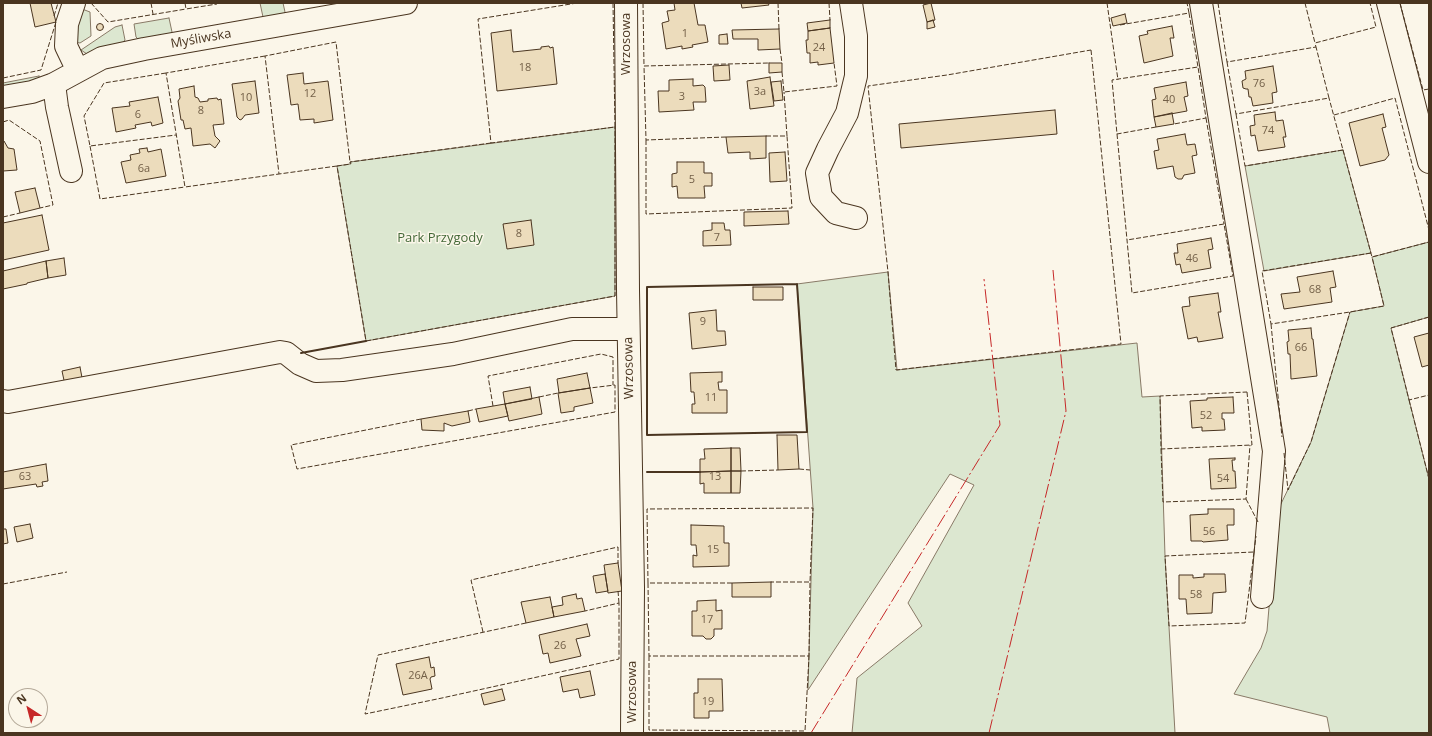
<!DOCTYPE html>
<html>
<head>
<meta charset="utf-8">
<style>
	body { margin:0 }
	#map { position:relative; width:1432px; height:736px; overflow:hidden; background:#fbf6e9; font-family:"Open Sans",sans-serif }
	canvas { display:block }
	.frame { position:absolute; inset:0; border:4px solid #4a3520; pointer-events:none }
	.north { position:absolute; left:8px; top:688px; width:40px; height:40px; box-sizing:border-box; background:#fbf6e9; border:1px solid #b4a999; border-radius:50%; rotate:324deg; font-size:11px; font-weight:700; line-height:16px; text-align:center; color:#4a3520 }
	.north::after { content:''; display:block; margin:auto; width:14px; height:18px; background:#c62828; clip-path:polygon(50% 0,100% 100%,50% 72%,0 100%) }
</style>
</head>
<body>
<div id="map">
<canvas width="1432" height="736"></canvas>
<div class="frame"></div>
<div class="north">N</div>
</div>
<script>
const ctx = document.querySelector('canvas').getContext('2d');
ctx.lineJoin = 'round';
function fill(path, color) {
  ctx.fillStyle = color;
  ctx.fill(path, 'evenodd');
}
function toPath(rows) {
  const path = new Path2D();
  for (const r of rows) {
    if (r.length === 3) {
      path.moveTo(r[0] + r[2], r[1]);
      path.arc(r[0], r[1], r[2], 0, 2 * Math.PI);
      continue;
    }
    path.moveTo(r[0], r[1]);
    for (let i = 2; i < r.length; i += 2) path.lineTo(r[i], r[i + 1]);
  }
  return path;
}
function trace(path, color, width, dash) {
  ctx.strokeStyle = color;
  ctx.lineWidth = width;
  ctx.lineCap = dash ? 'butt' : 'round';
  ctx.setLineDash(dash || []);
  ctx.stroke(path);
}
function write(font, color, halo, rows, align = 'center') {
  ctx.font = font + ' "Open Sans",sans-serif';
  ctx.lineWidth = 3;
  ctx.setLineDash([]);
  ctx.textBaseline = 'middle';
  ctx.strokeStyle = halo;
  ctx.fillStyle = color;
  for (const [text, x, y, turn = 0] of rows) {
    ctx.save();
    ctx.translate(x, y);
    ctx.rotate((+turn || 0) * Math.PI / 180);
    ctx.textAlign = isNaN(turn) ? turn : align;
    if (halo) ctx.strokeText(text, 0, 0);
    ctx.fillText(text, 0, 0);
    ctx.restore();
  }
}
const green = toPath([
	[260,3,283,3,285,12,283,16,266,19,263,17,260,3],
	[82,9,90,12,91,36,80,43,75,42,74,34,82,9],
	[169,18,172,32,169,36,140,41,136,37,134,24,169,18],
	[122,25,125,40,122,44,87,54,81,50,115,27,122,25],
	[39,76,40,81,3,88,3,83,39,76],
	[615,127,615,296,366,341,337,166,350,164,350,162,615,127],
	[1343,150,1371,253,1264,271,1245,166,1343,150],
	[1429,242,1429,317,1391,328,1429,479,1429,733,1330,733,1327,717,1234,694,1261,648,1267,631,1277,512,1311,442,1350,312,1384,306,1372,257,1429,242],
	[888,272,897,370,1137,343,1142,397,1160,396,1165,556,1175,733,852,733,857,678,922,626,908,603,974,485,950,474,808,690,813,508,797,284,888,272]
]);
fill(green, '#dce7d0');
trace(green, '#887966', 1);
const building = toPath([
	[30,3,51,3,56,22,35,27,30,3],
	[674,3,694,3,698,25,705,25,708,42,692,45,693,47,682,49,682,46,666,49,662,23,669,21,667,11,675,10,674,3],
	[741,3,768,3,769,5,742,8,741,3],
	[931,3,935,20,927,22,923,5,931,3],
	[1125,14,1127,23,1113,26,1111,18,1125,14],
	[830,20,830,28,808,31,807,23,830,20],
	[933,20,935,27,927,29,927,22,933,20],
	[100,27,3.5],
	[1172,26,1174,38,1170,38,1173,56,1144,63,1139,36,1148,34,1147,31,1172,26],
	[830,28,834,63,818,65,818,62,810,63,810,53,807,53,806,40,808,40,808,31,830,28],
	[779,29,780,49,758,50,758,39,733,39,732,30,779,29],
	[511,30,513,52,541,49,541,47,549,46,550,48,553,47,557,84,497,91,491,33,511,30],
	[727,34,728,44,719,44,719,35,727,34],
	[769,63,782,63,782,72,769,73,769,63],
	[729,65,730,80,714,81,713,66,729,65],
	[1273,66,1277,92,1272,93,1273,103,1253,106,1251,97,1249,97,1248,89,1246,89,1243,88,1242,81,1246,79,1245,71,1273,66],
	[303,73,304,84,328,81,333,120,314,123,314,119,300,120,298,104,291,105,287,75,303,73],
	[770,77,774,106,750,109,747,81,770,77],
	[693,79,693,86,703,85,705,87,706,102,693,102,694,110,659,112,658,91,669,91,669,80,693,79],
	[255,81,259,113,245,115,242,119,240,120,237,117,232,84,255,81],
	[781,81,783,100,774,101,771,82,781,81],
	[1186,82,1188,96,1184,97,1187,111,1154,117,1152,100,1156,99,1154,88,1186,82],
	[194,86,195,97,198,98,200,102,208,101,208,99,217,98,218,100,221,99,224,124,213,125,215,136,220,141,215,148,210,144,193,146,191,128,185,129,183,120,181,120,178,101,180,98,179,89,194,86],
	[158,97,163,123,152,126,151,122,135,125,136,128,116,132,112,108,130,106,129,102,158,97],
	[1055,110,1057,134,901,148,899,124,1055,110],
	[1275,112,1276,121,1283,120,1286,137,1283,137,1285,147,1258,151,1255,135,1251,136,1250,126,1255,125,1254,115,1275,112],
	[1172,113,1174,124,1156,127,1154,117,1172,113],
	[1383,114,1386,127,1382,128,1389,155,1385,160,1360,166,1349,123,1383,114],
	[1185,134,1187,145,1195,144,1197,155,1192,156,1195,173,1184,175,1182,179,1178,179,1175,177,1173,166,1157,169,1154,151,1159,150,1157,139,1185,134],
	[766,136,766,158,750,159,750,152,728,153,726,137,766,136],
	[3,141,4,141,8,148,14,149,17,170,3,171,3,141],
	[147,148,148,152,161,149,166,176,126,183,121,162,131,160,130,155,140,153,139,149,147,148],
	[785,152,787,181,770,182,769,153,785,152],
	[677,162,704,162,704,173,712,173,712,186,704,186,705,198,678,198,677,186,672,187,672,174,677,173,677,162],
	[35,188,40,208,20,213,15,192,35,188],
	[788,211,789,224,744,226,744,212,788,211],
	[42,215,49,250,3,260,3,223,42,215],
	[531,220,534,245,507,249,503,224,531,220],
	[712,223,724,223,725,230,730,230,731,245,703,246,703,231,712,230,712,223],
	[1211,238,1213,249,1208,250,1211,268,1182,273,1180,264,1176,265,1174,253,1178,253,1177,244,1211,238],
	[64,258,66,275,48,278,46,261,64,258],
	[46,261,48,278,27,283,27,284,3,289,3,271,46,261],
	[1333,271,1336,287,1330,288,1332,302,1284,309,1281,294,1300,292,1297,277,1333,271],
	[753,287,783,287,783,300,753,300,753,287],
	[1218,293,1221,312,1218,312,1223,338,1198,342,1197,337,1188,339,1182,307,1190,306,1189,297,1218,293],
	[716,310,717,331,725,331,726,345,692,349,689,313,716,310],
	[1311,328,1312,339,1313,339,1317,376,1291,379,1290,354,1288,354,1287,342,1289,341,1288,330,1311,328],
	[1429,333,1429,365,1422,367,1414,337,1429,333],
	[80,367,83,383,65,385,62,371,80,367],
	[722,372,722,382,718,382,719,390,727,390,727,413,692,413,692,404,695,404,694,392,691,392,690,373,722,372],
	[587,373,590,388,559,393,557,379,587,373],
	[530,387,532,399,505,404,503,392,530,387],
	[590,388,593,403,574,407,574,411,561,413,558,393,590,388],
	[539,397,542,414,509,421,505,404,539,397],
	[1233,397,1234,413,1222,413,1222,419,1224,419,1225,430,1202,431,1202,427,1192,428,1190,401,1207,400,1207,398,1233,397],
	[505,404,508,416,479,422,476,409,505,404],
	[468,411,470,422,452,426,444,423,444,431,422,430,421,419,468,411],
	[777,435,797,435,799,469,778,470,777,435],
	[731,448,740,448,741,471,731,471,731,448],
	[731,448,731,471,700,472,700,459,705,459,704,449,731,448],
	[1235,458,1235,460,1232,460,1233,471,1235,471,1236,488,1211,489,1209,459,1235,458],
	[46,464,48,481,42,482,43,486,37,487,36,484,3,489,3,472,46,464],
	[731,471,731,493,704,493,704,483,700,484,700,472,731,471],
	[731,471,741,471,740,493,731,493,731,471],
	[1208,509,1234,509,1234,525,1227,525,1228,540,1203,542,1202,541,1191,541,1190,515,1208,514,1208,509],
	[30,524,33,538,17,542,14,527,30,524],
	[691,525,724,526,724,543,729,543,729,566,693,567,693,555,697,556,696,545,691,545,691,525],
	[3,529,6,529,8,543,3,544,3,529],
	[618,563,622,591,608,593,604,565,618,563],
	[605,574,608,591,596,593,593,576,605,574],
	[1204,574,1225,574,1226,592,1213,593,1212,613,1187,614,1186,599,1179,599,1179,575,1193,575,1193,578,1204,577,1204,574],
	[771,582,771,597,732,597,732,583,771,582],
	[576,594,577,599,582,598,585,611,554,617,552,607,563,605,562,597,576,594],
	[550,597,554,617,526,623,521,602,550,597],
	[716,600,716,611,722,610,722,629,714,629,714,636,711,639,706,639,703,636,692,636,692,611,697,611,697,601,716,600],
	[587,624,590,636,576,639,581,656,550,663,548,653,543,654,539,635,587,624],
	[429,657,431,668,434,667,435,676,431,677,430,679,432,689,403,695,396,664,429,657],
	[590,671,595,695,580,698,578,689,563,692,560,677,590,671],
	[698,679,722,679,723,711,709,711,709,718,694,718,694,693,698,693,698,679],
	[502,689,505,700,484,705,481,694,502,689]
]);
fill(building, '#ecdcbc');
trace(building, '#4a3520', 1);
const minor = toPath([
	[74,3,67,24,66,46,78,71],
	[626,3,628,290,633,588,632,733],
	[851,3,856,36,856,76,847,113,828,149,817,173,821,197,836,213,856,218],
	[1201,3,1274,451,1262,597],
	[1388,3,1429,162],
	[54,84,57,107,71,171],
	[3,97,32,92,54,84,102,58,144,49,406,3],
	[3,401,8,402,280,352,286,353,300,364,316,371,342,370,453,354,572,329,628,329]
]);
trace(minor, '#4a3520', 24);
trace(minor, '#fbf6e9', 22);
trace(toPath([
	[91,3,108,22,186,9],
	[151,3,153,14],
	[185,3,186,9,217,4],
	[577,3,478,19,491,143,615,127,613,3],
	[643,3,644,66],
	[778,3,779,29],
	[829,3,830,20],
	[1107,3,1118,80],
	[1218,3,1227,62,1316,47,1315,43],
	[1305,3,1315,43,1376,27,1370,3],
	[1400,3,1423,90,1429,89],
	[1189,13,1198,67],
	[54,16,58,3],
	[1120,25,1189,13,1187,3],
	[780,49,782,63],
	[1091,50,1121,344,896,370,888,272,868,86,947,75,1091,50],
	[265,56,166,73,185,187,279,174],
	[1227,62,1236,114,1329,98,1316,47],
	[782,72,784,92,837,86,834,63],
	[166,73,104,83,84,116,90,146,176,135],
	[3,78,41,70,56,22],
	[1236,114,1245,166,1343,150,1329,98],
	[1334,115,1395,98,1429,230],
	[1206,118,1224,224],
	[3,122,9,120,40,141,53,205,40,208],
	[1156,127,1117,134,1112,80,1198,67,1206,118,1174,124],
	[1117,134,1132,293,1233,276,1224,224,1127,240],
	[766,136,787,136,784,92],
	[726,137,646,140,644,66,769,63],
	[646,140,646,214,792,208,787,136],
	[491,143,350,162,351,164,337,166,366,341,615,296,615,127],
	[90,146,100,199,185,187],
	[1343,150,1372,257,1429,242],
	[337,166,279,174,265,56,336,42,350,162],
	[3,217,20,213],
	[1371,253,1262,271,1271,324,1350,312,1384,306,1372,257],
	[1429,317,1391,328,1409,400,1429,395],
	[1271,324,1282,437],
	[1247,392,1252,445,1161,449,1160,396,1247,392],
	[539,397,558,393],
	[1409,400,1429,479],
	[493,406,488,376,601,354,613,357,613,385],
	[468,411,476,409],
	[421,419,291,445,297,469,615,412,615,385,590,388],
	[1161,449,1163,502,1246,499,1250,445],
	[1284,453,1288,490,1311,442,1350,312],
	[799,469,810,470],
	[741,471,778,470],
	[1246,499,1258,522],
	[1254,552,1245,623,1169,626,1165,556,1254,552],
	[1254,552,1256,536],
	[648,583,647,509,813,508,810,582],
	[732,583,648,583,649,656,809,656,810,582,771,582],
	[3,584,67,572],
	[618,591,619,603],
	[526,623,378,655,365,714,442,698,619,659,619,603,585,611],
	[483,632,471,580,618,547,618,563],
	[649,656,649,730,805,731,809,656]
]), '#4a3520', 1, [5, 2]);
trace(toPath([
	[797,284,807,432,647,435,647,287,797,284],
	[301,353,366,341],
	[647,472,700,472]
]), '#4a3520', 2);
trace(toPath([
	[811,733,1000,425,984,279],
	[989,733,1066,411,1053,270]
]), '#c62828', 1, [14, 3, 2, 3]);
write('11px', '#725f47', null, [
	["1",685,34],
	["24",819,48],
	["18",525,68],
	["76",1259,84],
	["3a",760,92],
	["12",310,94],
	["3",682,97],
	["10",246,98],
	["40",1169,100],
	["8",201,111],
	["6",138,115],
	["74",1268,131],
	["6a",144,169],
	["5",692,180],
	["8",519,234],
	["7",717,238],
	["46",1192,259],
	["68",1315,290],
	["9",703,322],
	["66",1301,348],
	["11",711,398],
	["52",1206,416],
	["63",25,477],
	["13",715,477],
	["54",1223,479],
	["56",1209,532],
	["15",713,550],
	["58",1196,595],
	["17",707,620],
	["26",560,646],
	["26A",418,676],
	["19",708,702]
]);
write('13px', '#4a3520', '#fbf6e9', [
	["Myśliwska",201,39,-10],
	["Wrzosowa",626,44,-90],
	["Wrzosowa",629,368,-91],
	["Wrzosowa",632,692,-90]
]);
write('13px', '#436837', '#fbf6e9', [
	["Park Przygody",440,238]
]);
</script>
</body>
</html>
